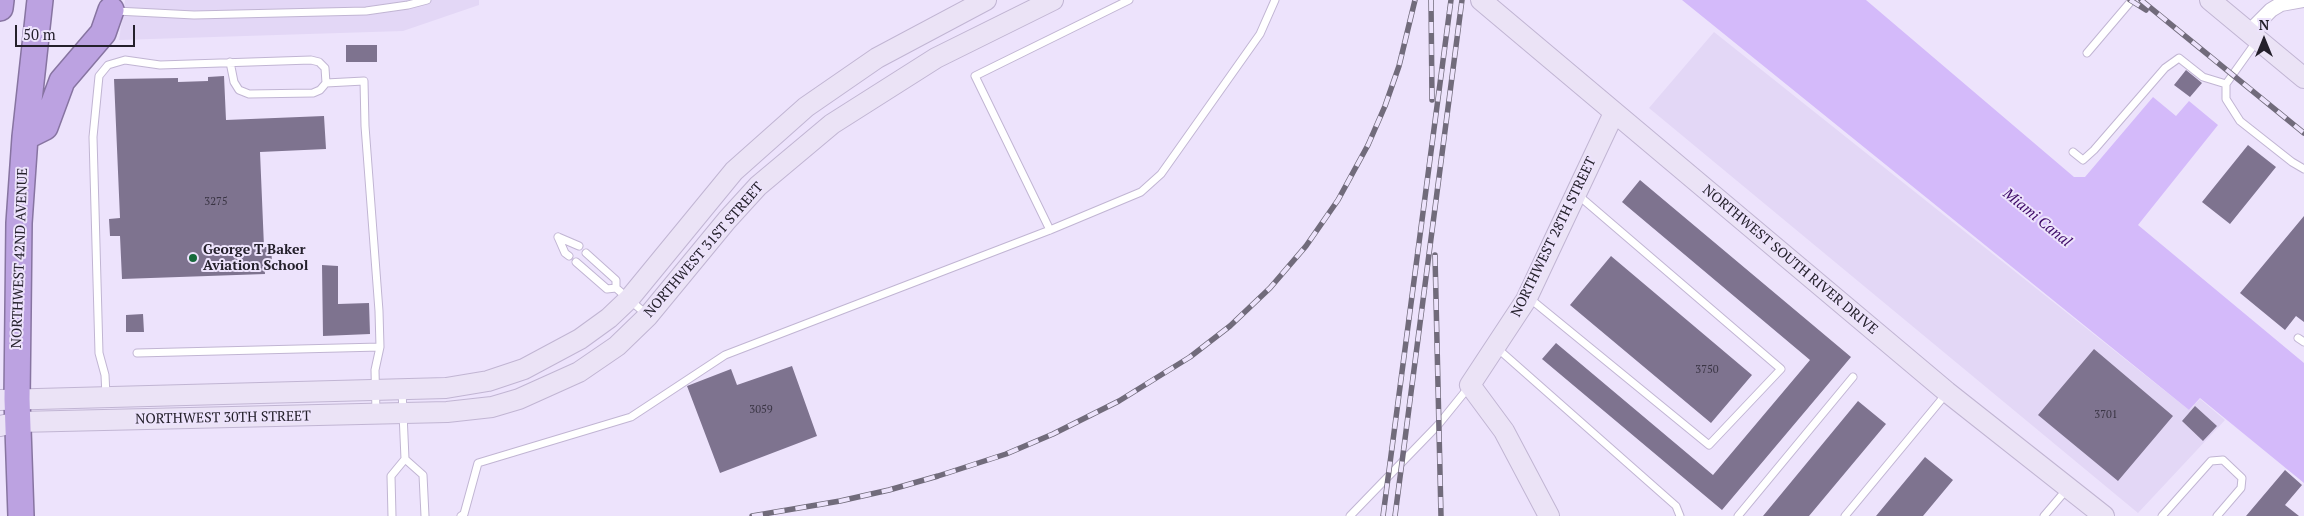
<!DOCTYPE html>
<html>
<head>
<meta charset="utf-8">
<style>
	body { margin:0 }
	#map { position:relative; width:2304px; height:516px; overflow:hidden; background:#ede3fc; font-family:"PT Serif",serif }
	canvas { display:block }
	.north { position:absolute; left:2239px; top:15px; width:50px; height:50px; -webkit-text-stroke:4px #ede3fc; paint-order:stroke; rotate:0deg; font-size:14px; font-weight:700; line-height:20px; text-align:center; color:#24202b }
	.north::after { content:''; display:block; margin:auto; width:18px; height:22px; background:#24202b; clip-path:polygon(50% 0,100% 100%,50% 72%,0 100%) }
	.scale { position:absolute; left:15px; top:25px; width:120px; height:22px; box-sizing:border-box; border:2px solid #24202b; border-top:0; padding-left:6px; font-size:15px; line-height:18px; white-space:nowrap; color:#24202b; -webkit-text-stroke:4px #ede3fc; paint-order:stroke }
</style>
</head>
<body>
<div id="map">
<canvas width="2304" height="516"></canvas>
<div class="north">N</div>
<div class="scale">50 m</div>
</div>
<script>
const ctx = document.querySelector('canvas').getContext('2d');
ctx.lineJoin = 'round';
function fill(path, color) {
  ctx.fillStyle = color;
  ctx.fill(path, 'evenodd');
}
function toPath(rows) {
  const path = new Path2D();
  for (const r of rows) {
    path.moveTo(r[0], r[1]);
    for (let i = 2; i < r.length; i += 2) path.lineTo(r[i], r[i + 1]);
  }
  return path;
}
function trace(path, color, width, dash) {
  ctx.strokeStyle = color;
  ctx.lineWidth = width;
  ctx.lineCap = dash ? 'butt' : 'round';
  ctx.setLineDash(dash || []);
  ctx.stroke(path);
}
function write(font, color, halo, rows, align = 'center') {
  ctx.font = font + ' "PT Serif",serif';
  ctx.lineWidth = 4;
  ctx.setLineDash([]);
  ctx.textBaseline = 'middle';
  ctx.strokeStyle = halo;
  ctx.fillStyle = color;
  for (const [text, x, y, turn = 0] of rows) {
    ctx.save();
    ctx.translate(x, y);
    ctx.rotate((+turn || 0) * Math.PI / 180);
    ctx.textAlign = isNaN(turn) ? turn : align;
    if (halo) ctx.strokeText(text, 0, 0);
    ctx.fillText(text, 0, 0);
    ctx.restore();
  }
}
fill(toPath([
	[125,0,479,0,479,5,403,31,119,40],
	[1714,32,2189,410,2200,399,2225,420,2138,513,1649,108]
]), '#e3d7f6');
fill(toPath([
	[1682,0,1866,0,2074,177,2085,177,2153,97,2176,116,2189,101,2218,125,2138,225,2304,363,2304,483,2200,398,2189,410]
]), '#d4bafa');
fill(toPath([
	[346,45,377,45,377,62,346,62],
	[2186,70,2202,83,2190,97,2174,85],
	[224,76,226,120,324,116,326,149,260,152,264,247,271,247,272,262,264,263,265,274,122,279,120,236,110,236,109,219,120,218,114,79,178,78,178,82,208,81,208,77],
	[2248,145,2276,167,2230,224,2202,202],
	[1640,180,1851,357,1722,510,1542,359,1556,343,1713,475,1810,360,1622,202],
	[2304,216,2304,322,2296,316,2285,330,2240,293],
	[1611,256,1752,375,1711,423,1570,305],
	[322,265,338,266,338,304,369,303,370,334,323,336],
	[143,314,144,332,126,332,126,315],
	[2094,349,2173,416,2118,481,2038,415],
	[792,366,817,436,720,473,687,386,731,369,737,385],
	[1858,401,1886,424,1809,516,1763,516],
	[2195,406,2217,426,2203,441,2182,421],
	[1925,457,1953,480,1923,516,1876,516],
	[2285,470,2302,485,2285,505,2299,516,2246,516]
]), '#7e738f');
const lane = toPath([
	[116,11,194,15,366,11,408,5,427,0],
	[2256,42,2226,84,2226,99,2240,121,2292,162,2304,169],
	[2087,53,2132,0],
	[230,62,234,82,239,90,249,94,313,93,320,90,326,83],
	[2073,152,2083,160,2094,150,2165,68,2179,58,2203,77,2226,84],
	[1050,230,975,76,1129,0],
	[558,237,579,246],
	[558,237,565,253,569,256],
	[586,253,616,280,616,288],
	[576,262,607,289,616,288,646,314],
	[1528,297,1709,445,1781,369,1578,195],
	[2298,338,2304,342],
	[1497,348,1676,506,1680,516],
	[137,353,380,347],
	[106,396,105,375,99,353,93,137,99,76,108,65,125,60,160,65,311,60,319,62,325,68,326,83,364,81,365,126,379,311,380,347,375,370,376,412],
	[405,459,423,475,425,516],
	[392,516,391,476,405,459,402,390],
	[461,516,464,514,478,463,631,417,725,355,1050,230,1141,192,1161,174,1260,34,1275,0],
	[1350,516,1438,425,1468,388],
	[1738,516,1853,377],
	[1845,516,1946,394],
	[2044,516,2067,489],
	[2162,516,2211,461,2223,460,2242,478,2241,488,2217,516]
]);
const street = toPath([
	[2249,32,2271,10,2281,4,2303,0]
]);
const secondary = toPath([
	[1481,0,1947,392,2104,516],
	[2210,0,2304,78],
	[0,400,446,388,488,381,524,369,580,339,609,318,629,299,734,171,806,107,877,58,986,0],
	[0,426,18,422,447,412,492,407,519,399,579,372,617,346,648,316,727,220,758,186,832,124,936,58,1053,0],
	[1549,516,1504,431,1470,385,1526,300,1614,113]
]);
const highway = toPath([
	[0,8,1,0],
	[25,137,45,127,62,81,103,33,111,10],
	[21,516,17,399,19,223,25,137,40,0]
]);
trace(lane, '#c1b5d3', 9);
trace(street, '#c1b5d3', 16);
trace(secondary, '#c1b5d3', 22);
trace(highway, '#8774a1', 28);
trace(lane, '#fff', 7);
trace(street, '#fff', 14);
trace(secondary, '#ebe3f6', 20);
trace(highway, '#bca2e1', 25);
const rail = toPath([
	[1431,0,1432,100],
	[2130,0,2146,10],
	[2141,0,2304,133],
	[1435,255,1441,516],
	[752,516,840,501,889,490,938,476,1006,454,1053,434,1119,401,1190,357,1230,326,1270,288,1306,246,1338,200,1368,145,1385,106,1399,66,1415,0],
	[1383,516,1451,0],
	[1395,516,1462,0]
]);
trace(rail, '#716b7b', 5.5);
trace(rail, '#ede3fc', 4, [11]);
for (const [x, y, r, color] of [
	[193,258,5,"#166a3b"]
]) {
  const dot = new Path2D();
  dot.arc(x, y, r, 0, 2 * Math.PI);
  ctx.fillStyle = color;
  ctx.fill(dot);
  trace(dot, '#ede3fc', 2);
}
write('11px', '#3a3544', null, [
	["3275",216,202],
	["3750",1707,370],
	["3059",761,410],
	["3701",2106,415]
]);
write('14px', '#24202b', '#ede3fc', [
	["NORTHWEST 28TH STREET",1554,237,-64],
	["NORTHWEST 31ST STREET",704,250,-49],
	["NORTHWEST 42ND AVENUE",20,258,-88],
	["NORTHWEST SOUTH RIVER DRIVE",1790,260,40],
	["NORTHWEST 30TH STREET",223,418,-1]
]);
write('bold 14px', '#24202b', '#ede3fc', [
	["George T Baker",203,250],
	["Aviation School",203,266]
], 'left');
write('italic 15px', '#3e0967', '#ede3fc', [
	["Miami Canal",2037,218,39]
]);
</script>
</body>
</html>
